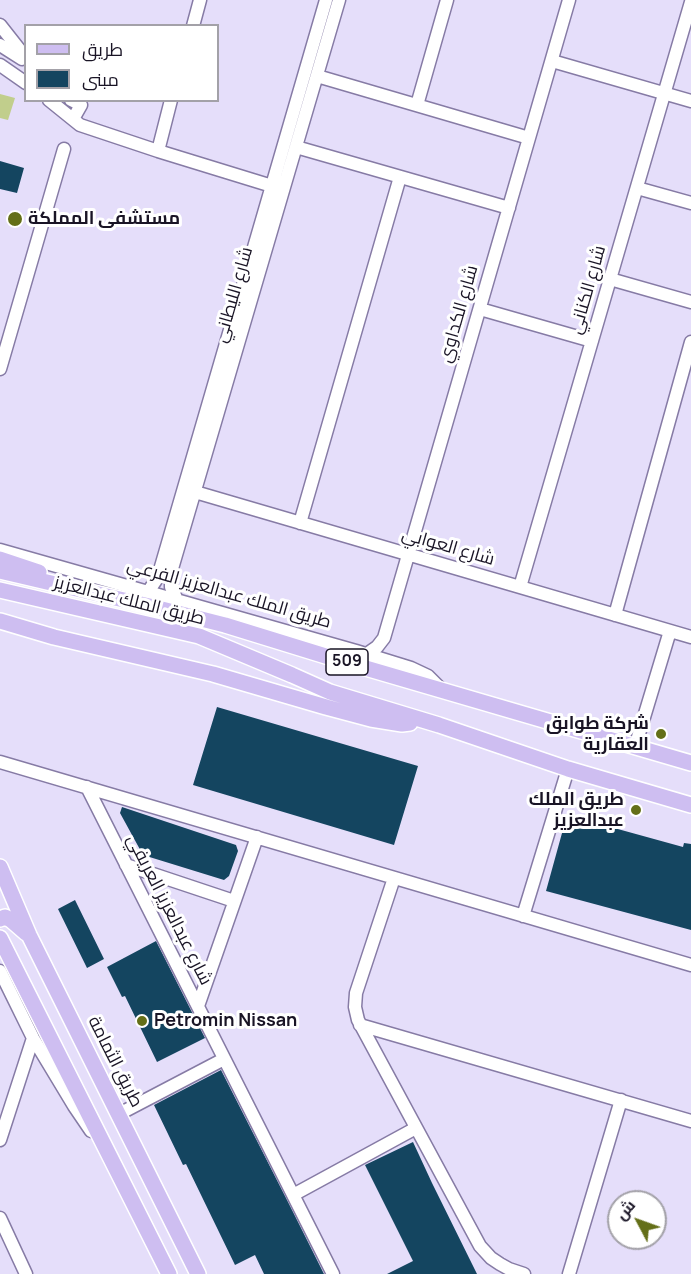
<!DOCTYPE html>
<html>
<head>
<meta charset="utf-8">
<style>
	body { margin:0 }
	#map { position:relative; width:691px; height:1274px; overflow:hidden; background:#e5defa; font-family:Manrope,Cairo,sans-serif }
	canvas { display:block }
	.legend { position:absolute; left:24px; top:24px; width:195px; height:78px; box-sizing:border-box; background:#fff; border:2px solid #a3a1a8; margin:0; padding:8px 10px; list-style:none; font-size:18px; color:#191425 }
	.legend li { display:flex; align-items:center; gap:12px; height:30px }
	.legend b { width:30px; border:2px solid #a3a1a8 }
	.north { position:absolute; left:607px; top:1190px; width:60px; height:60px; box-sizing:border-box; background:#fff; border:2px solid #a3a1a8; border-radius:50%; rotate:311deg; font-size:16px; font-weight:700; line-height:24px; text-align:center; color:#191425 }
	.north::after { content:''; display:block; margin:auto; width:21px; height:27px; background:#646f18; clip-path:polygon(50% 0,100% 100%,50% 72%,0 100%) }
</style>
</head>
<body>
<div id="map">
<canvas width="691" height="1274"></canvas>
<ul class="legend">
<li><b style="height:8px;background:#cebef1"></b>طريق</li>
<li><b style="height:16px;background:#144560"></b>مبنى</li>
</ul>
<div class="north">ش</div>
</div>
<script>
const ctx = document.querySelector('canvas').getContext('2d');
ctx.lineJoin = 'round';
function fill(path, color) {
  ctx.fillStyle = color;
  ctx.fill(path, 'evenodd');
}
function toPath(rows) {
  const path = new Path2D();
  for (const r of rows) {
    path.moveTo(r[0], r[1]);
    for (let i = 2; i < r.length; i += 2) path.lineTo(r[i], r[i + 1]);
  }
  return path;
}
function trace(path, color, width, dash) {
  ctx.strokeStyle = color;
  ctx.lineWidth = width;
  ctx.lineCap = dash ? 'butt' : 'round';
  ctx.setLineDash(dash || []);
  ctx.stroke(path);
}
function write(font, color, halo, rows, align = 'center') {
  ctx.font = font + ' Manrope,Cairo,sans-serif';
  ctx.lineWidth = 6;
  ctx.setLineDash([]);
  ctx.textBaseline = 'middle';
  ctx.strokeStyle = halo;
  ctx.fillStyle = color;
  for (const [text, x, y, turn = 0] of rows) {
    ctx.save();
    ctx.translate(x, y);
    ctx.rotate((+turn || 0) * Math.PI / 180);
    ctx.textAlign = isNaN(turn) ? turn : align;
    if (halo) ctx.strokeText(text, 0, 0);
    ctx.fillText(text, 0, 0);
    ctx.restore();
  }
}
fill(toPath([
	[0,94,15,98,8,120,0,118]
]), '#c1ce8c');
fill(toPath([
	[0,161,24,168,17,193,0,189],
	[217,707,418,766,394,845,193,785],
	[122,807,236,845,238,851,229,876,224,880,143,855,120,813],
	[567,815,683,847,684,843,691,844,691,930,546,891],
	[75,900,104,959,87,968,58,909],
	[156,941,205,1038,157,1062,125,996,122,997,107,967],
	[221,1070,286,1198,324,1274,264,1274,255,1255,235,1265,186,1164,183,1165,154,1105],
	[413,1142,432,1183,477,1274,387,1274,413,1261,365,1165]
]), '#144560');
const minor = toPath([
	[0,25,26,58],
	[193,26,200,0],
	[0,45,22,59],
	[552,61,691,101],
	[0,65,26,83],
	[317,76,529,138],
	[49,100,80,125,158,151,272,186],
	[71,100,81,105,73,119],
	[417,105,447,0],
	[296,147,509,208],
	[158,151,171,100],
	[637,188,691,203],
	[610,279,691,302],
	[480,309,592,341],
	[0,369,64,149],
	[195,492,691,637],
	[300,523,400,177],
	[0,550,356,651,411,668,428,676,441,689],
	[520,587,691,2],
	[148,592,158,577,326,0],
	[177,600,171,587,171,572,339,0],
	[615,615,691,342],
	[367,654,377,647,384,638,569,0],
	[635,747,670,631],
	[0,762,691,965],
	[87,787,333,1274],
	[126,865,234,901],
	[394,878,356,993,355,1007,358,1020,480,1246,491,1258,500,1264,509,1269,524,1274],
	[523,916,568,769],
	[0,971,33,1038,74,1106,91,1131],
	[198,1006,257,837],
	[360,1025,691,1121],
	[119,1114,224,1059],
	[0,1140,33,1038],
	[293,1195,416,1128],
	[0,1218,26,1274],
	[569,1274,621,1100]
]);
const major = toPath([
	[0,559,39,572],
	[0,571,158,608,225,625,345,662,691,763],
	[0,590,199,636,292,675,330,692,439,725,568,769,691,805],
	[0,621,54,637,213,674,326,707,371,719,402,724,410,723],
	[0,867,29,935,198,1274],
	[0,919,5,917,11,920,26,933],
	[0,938,169,1274]
]);
trace(minor, '#867ba5', 15);
trace(major, '#fff', 18);
trace(minor, '#fff', 12);
trace(major, '#cebef1', 15);
for (const [x, y, r, color] of [
	[15,219,8,"#646f18"],
	[661,734,6,"#646f18"],
	[636,810,6,"#646f18"],
	[142,1021,6,"#646f18"]
]) {
  const dot = new Path2D();
  dot.arc(x, y, r, 0, 2 * Math.PI);
  ctx.fillStyle = color;
  ctx.fill(dot);
  trace(dot, '#fff', 2);
}
for (const [x, y, w] of [
	[347,662,42]
]) {
  const box = new Path2D();
  box.roundRect(x - w / 2, y - 13, w, 26, 4.5);
  ctx.fillStyle = '#fff';
  ctx.fill(box);
  trace(box, '#191425', 1.5);
}
write('bold 16px', '#191425', null, [
	["509",347,662]
]);
write('bold 18px', '#191425', '#fff', [
	["مستشفى المملكة",28,219],
	["شركة طوابق",649,724,"right"],
	["العقارية",649,745,"right"],
	["طريق الملك",624,800,"right"],
	["عبدالعزيز",624,821,"right"],
	["Petromin Nissan",154,1021]
], 'left');
write('18px', '#191425', '#fff', [
	["شارع الكناني",588,290,-74],
	["شارع الليطاني",234,295,-74],
	["شارع الكداوي",459,314,-74],
	["شارع العوابي",448,547,16],
	["طريق الملك عبدالعزيز الفرعي",229,594,16],
	["طريق الملك عبدالعزيز",129,601,14],
	["شارع عبدالعزيز العريفي",169,910,63],
	["طريق الثمامة",115,1062,63]
]);
</script>
</body>
</html>
